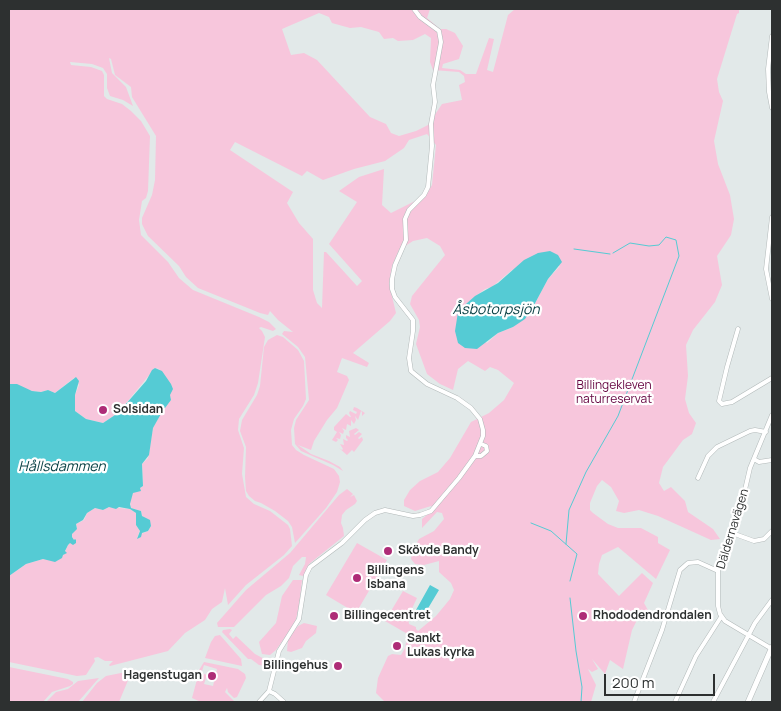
<!DOCTYPE html>
<html>
<head>
<meta charset="utf-8">
<style>
	body { margin:0 }
	#map { position:relative; width:781px; height:711px; overflow:hidden; background:#e2e9e9; font-family:Manrope,sans-serif }
	canvas { display:block }
	.frame { position:absolute; inset:0; border:10px solid #2d3030; pointer-events:none }
	.scale { position:absolute; left:604px; top:674px; width:111px; height:22px; box-sizing:border-box; border:2px solid #2d3030; border-top:0; padding-left:6px; font-size:15px; line-height:18px; white-space:nowrap; color:#2d3030; -webkit-text-stroke:4px #fff; paint-order:stroke }
</style>
</head>
<body>
<div id="map">
<canvas width="781" height="711"></canvas>
<div class="frame"></div>
<div class="scale">200 m</div>
</div>
<script>
const ctx = document.querySelector('canvas').getContext('2d');
ctx.lineJoin = 'round';
function fill(path, color) {
  ctx.fillStyle = color;
  ctx.fill(path, 'evenodd');
}
function toPath(rows) {
  const path = new Path2D();
  for (const r of rows) {
    path.moveTo(r[0], r[1]);
    for (let i = 2; i < r.length; i += 2) path.lineTo(r[i], r[i + 1]);
  }
  return path;
}
function trace(path, color, width, dash) {
  ctx.strokeStyle = color;
  ctx.lineWidth = width;
  ctx.lineCap = dash ? 'butt' : 'round';
  ctx.setLineDash(dash || []);
  ctx.stroke(path);
}
function write(font, color, halo, rows, align = 'center') {
  ctx.font = font + ' Manrope,sans-serif';
  ctx.lineWidth = 4.5;
  ctx.setLineDash([]);
  ctx.textBaseline = 'middle';
  ctx.strokeStyle = halo;
  ctx.fillStyle = color;
  for (const [text, x, y, turn = 0] of rows) {
    ctx.save();
    ctx.translate(x, y);
    ctx.rotate((+turn || 0) * Math.PI / 180);
    ctx.textAlign = isNaN(turn) ? turn : align;
    if (halo) ctx.strokeText(text, 0, 0);
    ctx.fillText(text, 0, 0);
    ctx.restore();
  }
}
fill(toPath([
	[9,9,430,9,427,18,440,29,446,29,455,33,463,46,459,59,443,64,442,68,460,70,466,74,476,74,489,38,494,39,487,70,493,72,508,15,515,9,739,9,739,13,737,14,717,79,719,92,723,101,714,141,718,164,730,195,734,219,731,235,717,256,722,285,715,302,693,330,686,345,688,376,685,399,689,413,696,423,692,434,683,440,663,467,659,483,664,491,671,487,685,501,688,512,713,529,720,539,711,540,658,516,639,510,624,513,616,511,619,501,611,487,602,480,597,486,590,503,590,510,593,513,608,524,618,528,641,528,658,537,658,543,670,550,656,579,618,547,602,555,599,564,598,574,619,596,642,573,653,583,644,603,649,612,637,620,632,630,623,669,610,660,605,674,592,659,598,669,592,672,588,669,596,685,591,702,385,702,376,693,378,678,388,656,392,654,401,655,405,648,406,643,411,636,385,621,403,591,417,598,408,617,409,624,416,627,416,629,418,631,436,616,450,599,454,590,451,583,439,572,439,561,424,565,415,564,411,559,412,551,419,539,434,531,444,519,442,513,437,512,422,528,422,519,434,509,431,506,415,511,404,506,404,500,410,490,420,481,438,472,450,458,471,422,489,413,504,400,514,383,498,370,490,367,485,371,468,361,458,369,453,390,440,384,427,374,416,344,420,327,419,320,410,304,412,296,445,255,440,246,427,238,413,241,399,250,392,266,389,284,396,313,390,321,353,353,369,363,367,367,342,358,337,372,347,376,349,380,337,408,327,420,314,441,311,450,298,445,311,454,329,461,340,467,343,471,333,465,301,451,295,444,294,428,296,420,309,400,305,357,298,347,282,334,284,331,293,332,278,320,270,311,268,315,260,313,198,288,186,277,179,266,148,236,142,224,142,218,152,195,155,180,156,136,132,97,131,87,115,75,111,59,109,58,112,73,126,87,133,106,123,100,110,96,107,88,107,74,103,68,92,64,70,62,71,65,91,67,102,71,104,75,104,96,107,99,122,104,131,111,141,121,150,136,148,191,146,198,142,201,139,220,141,235,168,262,179,278,193,290,259,317,269,322,276,329,273,331,261,327,259,328,262,331,265,337,258,383,254,395,239,419,238,430,244,448,242,474,246,497,254,504,270,511,288,525,290,529,292,546,284,555,246,585,228,605,225,588,222,602,212,609,205,620,185,633,168,651,110,666,109,665,113,661,105,661,98,657,94,658,95,661,86,675,77,676,9,662,9,576,26,564,43,559,57,561,64,554,68,545,70,543,75,543,72,537,72,534,77,528,76,524,84,520,87,513,95,508,103,510,109,507,130,509,136,513,136,525,140,530,137,538,141,534,148,531,151,526,142,516,141,511,131,508,130,500,133,493,143,486,142,464,148,458,153,428,162,411,171,400,165,377,159,369,155,368,118,413,103,423,86,419,75,411,75,395,79,385,74,378,55,393,48,390,41,392,32,391,9,384],
	[319,13,329,17,332,23,350,28,361,27,379,32,384,39,393,38,398,41,413,40,425,34,431,38,430,62,433,70,459,72,464,76,465,82,459,85,462,100,442,104,428,125,416,131,399,136,391,133,386,124,370,117,317,60,304,53,291,55,282,29],
	[427,134,436,145,432,185,425,196,391,213,382,205,384,169,359,177,339,191,357,202,329,244,362,281,357,286,326,252,324,252,322,308,317,303,313,290,313,239,299,223,287,203,293,192,230,150,235,142,302,176,307,171,323,180,354,169,385,161,404,148,409,140],
	[560,266,548,279,533,307,513,327,498,333,487,343,458,315,458,312,466,304,485,289,492,287,512,270],
	[277,335,283,337,298,350,304,361,306,399,303,406,294,419,291,430,292,445,296,450,304,455,334,469,339,476,340,482,337,492,326,508,295,543,292,527,288,521,275,511,261,503,255,501,249,496,246,491,245,477,246,447,240,431,242,420,257,395,260,386,264,347,268,340],
	[354,407,357,408,365,413,362,416,362,412,361,411,358,420,355,416,356,420,354,424,351,420,351,426,347,424,346,430,342,428,344,431,343,434,339,432,341,435,340,439,336,438,338,440,336,442,332,440,337,432,334,430,334,427,346,414,350,417,351,417,349,413,350,411,356,414,357,412,353,410],
	[356,428,359,430,354,434,355,435,359,432,362,434,358,438,359,439,362,437,363,440,354,452,352,450,347,455,339,448,342,450,343,449,340,444,344,445,343,439,347,441,348,440,346,438,346,435,350,437,349,431],
	[347,489,353,494,350,497,354,495,357,501,355,504,346,510,342,515,341,523,343,528,344,536,309,564,303,576,299,575,305,564,306,557,302,557,293,566,289,578,281,586,266,595,234,627,218,627,217,623,246,590,290,553,339,495],
	[357,543,387,560,356,613,326,595],
	[293,580,302,580,299,607,295,623,276,650,270,655,262,654,259,642,276,623,282,596],
	[304,623,317,626,316,633,306,641,302,648,291,652,287,651,288,639,298,626],
	[230,629,232,630,229,634,233,639,236,636,255,654,270,662,272,667,259,665,251,659,248,659,222,632,223,630],
	[220,635,241,659,242,666,205,658,211,642,215,636],
	[204,662,238,669,245,674,246,678,237,697,234,698,228,692,227,688,225,692,235,702,201,702,192,698,199,672,207,675,204,684,213,686,217,669,204,665,202,671,199,670],
	[9,667,68,679,73,682,73,684,70,686,52,692,43,702,9,702],
	[126,672,129,678,119,702,82,702,97,683,106,676],
	[99,678,78,702,46,702,56,692,68,689,78,681]
]), '#f7c6dc');
fill(toPath([
	[550,251,558,255,562,262,548,279,533,307,525,319,513,327,498,333,477,349,465,348,458,343,455,331,458,312,466,304,475,296,498,283,524,260,538,253],
	[155,368,162,371,171,384,173,389,170,395,171,400,162,412,153,428,149,455,142,464,143,486,140,488,141,491,133,493,130,504,131,508,141,511,142,516,150,520,151,526,148,531,142,533,141,537,137,539,140,531,136,525,136,513,130,509,119,507,116,509,109,507,103,510,95,508,87,513,83,520,76,524,77,529,72,534,72,537,74,540,75,539,76,540,76,543,73,545,70,543,68,545,65,551,67,553,63,555,62,558,55,562,43,559,26,564,9,576,9,384,17,384,32,391,41,392,48,390,55,393,76,377,79,381,75,395,75,411,86,419,103,423,118,413,146,381,152,370],
	[430,585,439,590,424,615,416,610]
]), '#55cbd4');
trace(toPath([
	[574,249,610,254],
	[531,523,551,531,577,554,570,581],
	[566,544,569,510,586,472,618,416,679,256,676,240,666,237,659,245,649,246,630,243,613,253],
	[570,598,576,651,582,687,581,702]
]), '#55cbd4', 1);
const minor = toPath([
	[772,36,768,69,769,92,772,108],
	[772,217,766,269,772,299],
	[738,329,727,367,719,401,722,404,732,402,772,378],
	[475,456,481,456,487,451,486,446,481,444],
	[754,459,759,462,772,460],
	[698,478,708,456,717,447,750,431,755,430,766,432],
	[732,533,754,541,764,539,772,531],
	[772,649,725,621,720,614,718,606,718,571,721,560,738,520,750,468,772,415],
	[269,691,275,694,284,702],
	[259,702,269,691,279,651,299,619,306,575,310,567,342,543,365,520,375,513,385,510,413,516,420,515,431,511,459,478,475,456,483,436,483,430,480,419,471,408,457,398,427,384,411,371,409,358,413,331,413,320,395,297,392,289,392,279,395,265,406,240,405,219,409,210,424,195,428,187,432,146,431,124,435,102,433,85,441,42,439,31,420,17,414,9],
	[634,702,662,630,680,570,688,563,698,562,718,571],
	[675,702,696,656,721,617],
	[713,702,755,623,772,600]
]);
const tertiary = toPath([
	[748,702,772,647]
]);
trace(minor, '#b2b9b9', 5);
trace(tertiary, '#b2b9b9', 6);
trace(minor, '#fff', 4);
trace(tertiary, '#fff', 5);
for (const [x, y, r, color] of [
	[103,410,5,"#ae2c77"],
	[388,551,5,"#ae2c77"],
	[357,578,5,"#ae2c77"],
	[334,616,5,"#ae2c77"],
	[583,616,5,"#ae2c77"],
	[397,646,5,"#ae2c77"],
	[338,666,5,"#ae2c77"],
	[212,676,5,"#ae2c77"]
]) {
  const dot = new Path2D();
  dot.arc(x, y, r, 0, 2 * Math.PI);
  ctx.fillStyle = color;
  ctx.fill(dot);
  trace(dot, '#fff', 2);
}
write('12px', '#660642', '#fff', [
	["Billingekleven",614,386],
	["naturreservat",614,400]
]);
write('bold 12px', '#2d3030', '#fff', [
	["Solsidan",113,410],
	["Skövde Bandy",398,551],
	["Billingens",367,571],
	["Isbana",367,585],
	["Billingecentret",344,616],
	["Rhododendrondalen",593,616],
	["Sankt",407,639],
	["Lukas kyrka",407,653],
	["Billingehus",328,666,"right"],
	["Hagenstugan",202,676,"right"]
], 'left');
write('12px', '#2d3030', '#fff', [
	["Däldernavägen",733,529,-73]
]);
write('italic 14px', '#053e42', '#fff', [
	["Åsbotorpsjön",496,310],
	["Hållsdammen",62,467]
]);
</script>
</body>
</html>
